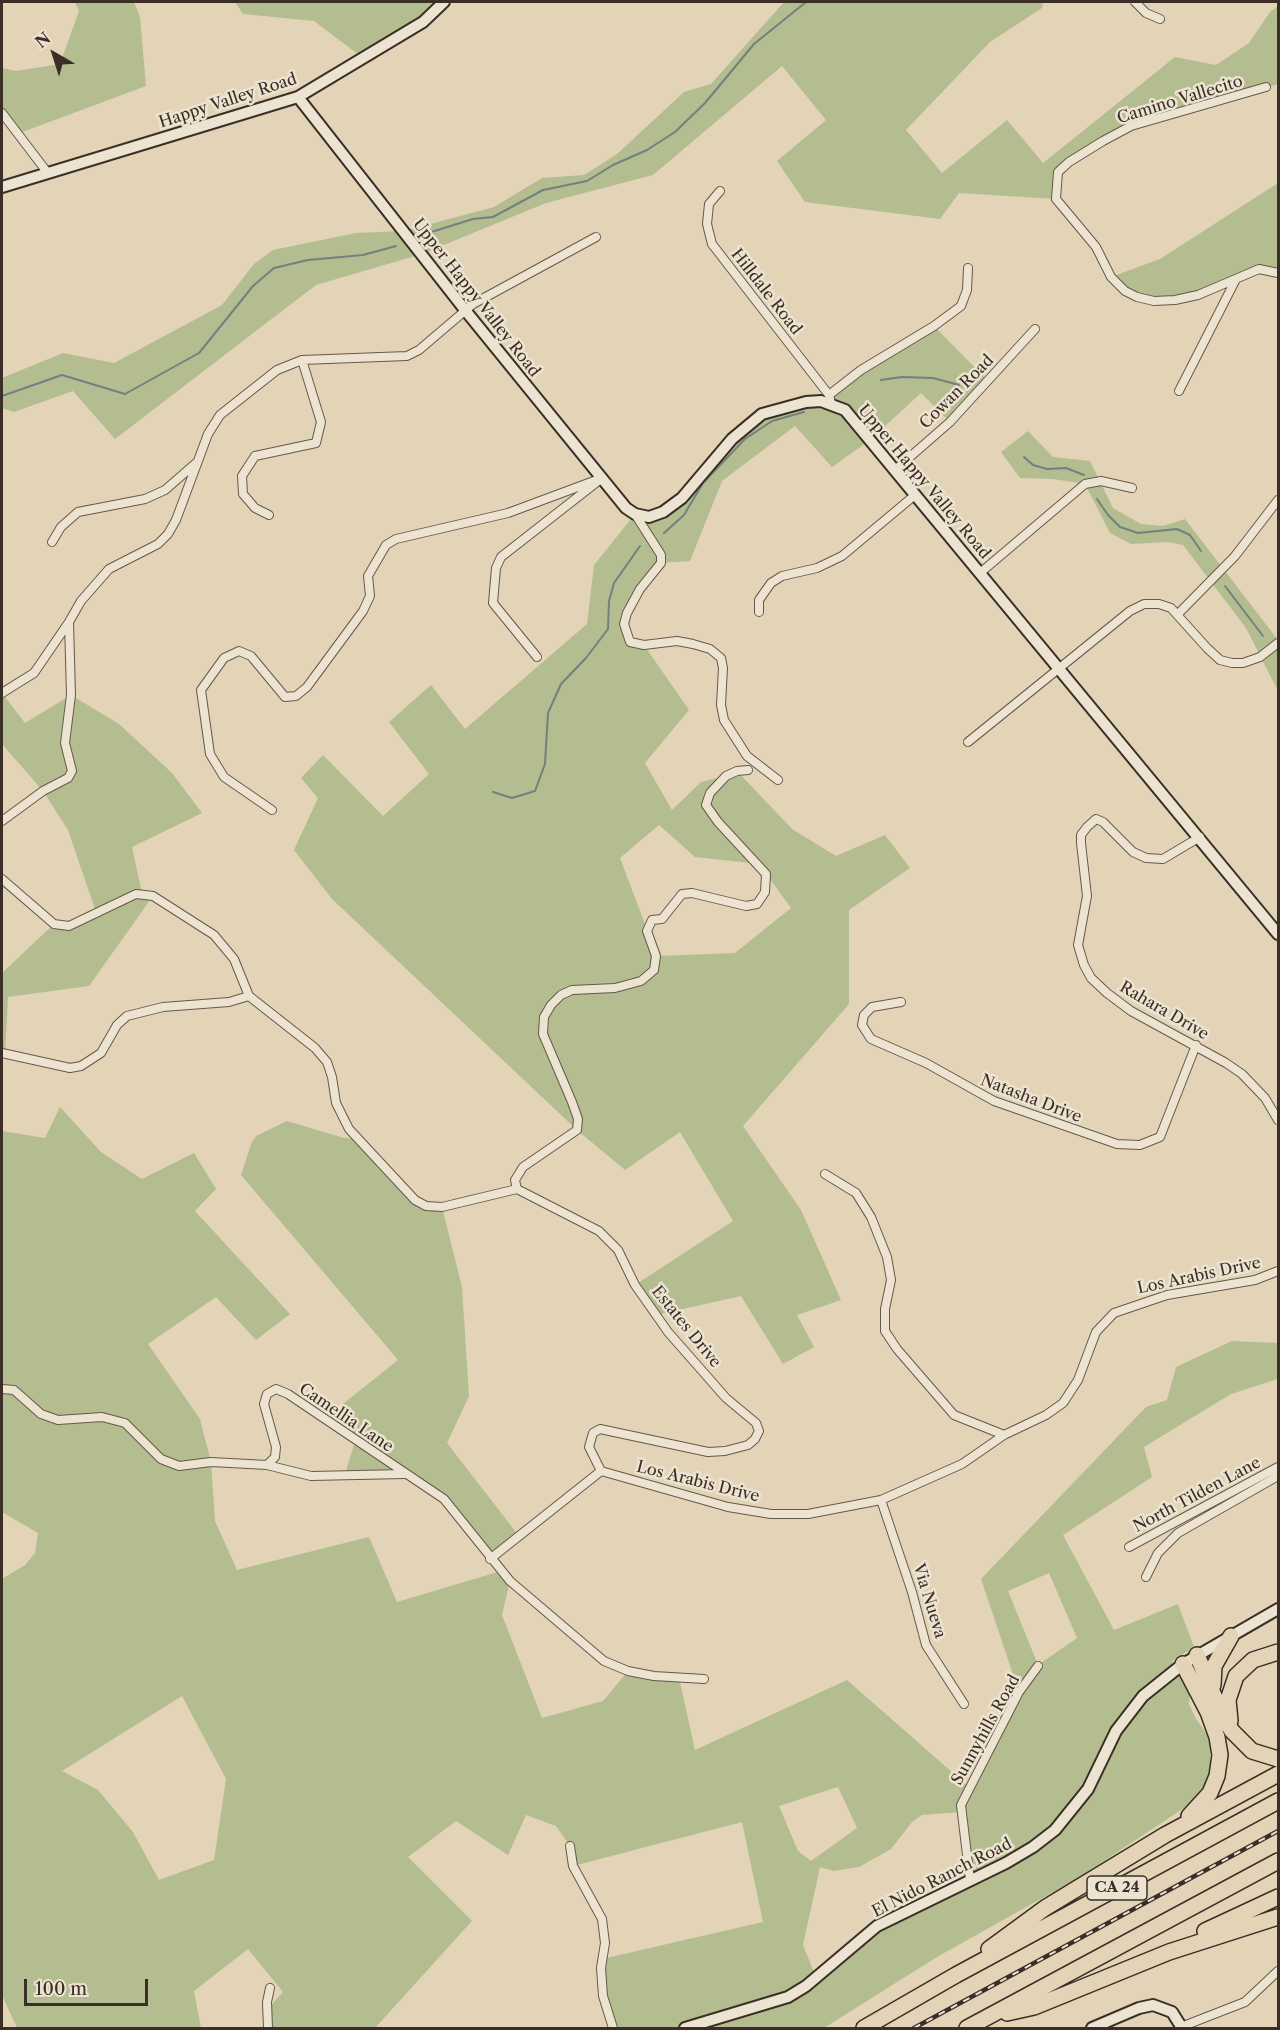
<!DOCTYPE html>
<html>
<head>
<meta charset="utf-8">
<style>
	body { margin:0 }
	#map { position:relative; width:1280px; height:2030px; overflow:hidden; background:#e3d4b8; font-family:"Libre Caslon Text",serif }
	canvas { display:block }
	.frame { position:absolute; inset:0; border:3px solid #3b2e27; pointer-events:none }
	.north { position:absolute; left:24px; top:24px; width:60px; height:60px; -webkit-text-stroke:4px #ede3d1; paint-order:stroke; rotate:321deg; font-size:16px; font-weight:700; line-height:24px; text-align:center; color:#3b2e27 }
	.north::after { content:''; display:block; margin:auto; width:21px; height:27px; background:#3b2e27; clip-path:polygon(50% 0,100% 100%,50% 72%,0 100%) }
	.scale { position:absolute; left:24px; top:1979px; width:124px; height:27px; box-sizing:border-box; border:3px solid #3b2e27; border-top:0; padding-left:8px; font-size:18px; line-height:21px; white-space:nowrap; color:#3b2e27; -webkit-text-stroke:4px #ede3d1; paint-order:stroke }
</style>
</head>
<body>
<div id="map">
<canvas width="1280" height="2030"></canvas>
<div class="frame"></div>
<div class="north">N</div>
<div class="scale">100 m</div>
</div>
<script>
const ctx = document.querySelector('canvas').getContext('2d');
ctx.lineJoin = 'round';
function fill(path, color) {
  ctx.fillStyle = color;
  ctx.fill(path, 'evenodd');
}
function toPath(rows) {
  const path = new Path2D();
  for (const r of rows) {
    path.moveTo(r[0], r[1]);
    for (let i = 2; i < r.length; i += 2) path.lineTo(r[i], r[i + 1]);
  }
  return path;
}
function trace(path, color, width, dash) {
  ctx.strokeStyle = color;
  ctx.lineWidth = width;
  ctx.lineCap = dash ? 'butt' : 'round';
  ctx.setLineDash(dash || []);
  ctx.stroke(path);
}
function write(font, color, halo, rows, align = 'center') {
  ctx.font = font + ' "Libre Caslon Text",serif';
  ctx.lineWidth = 5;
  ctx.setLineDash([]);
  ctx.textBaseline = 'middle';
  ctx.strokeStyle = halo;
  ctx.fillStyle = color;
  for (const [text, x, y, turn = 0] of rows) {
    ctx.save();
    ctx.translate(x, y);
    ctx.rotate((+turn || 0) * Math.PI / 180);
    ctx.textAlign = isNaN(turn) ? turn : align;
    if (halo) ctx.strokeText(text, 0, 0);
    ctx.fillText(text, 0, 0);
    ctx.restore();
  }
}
fill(toPath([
	[75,2,134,2,140,17,146,86,17,134,2,113,2,68,16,71,60,64,79,11],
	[235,2,444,2,363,58,314,21,243,14],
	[784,2,1043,2,1042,8,990,42,906,130,942,173,1007,120,1043,163,1175,57,1216,65,1249,43,1270,12,1278,6,1278,84,1131,126,1063,167,1056,199,959,193,940,219,805,202,777,161,826,120,782,66,653,175,546,203,422,254,316,285,115,439,73,391,14,412,2,408,2,378,63,353,114,363,222,305,254,264,273,250,356,233,404,231,494,207,542,178,584,175,617,154,684,92,711,84],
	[1278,183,1278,273,1259,269,1175,300,1137,297,1111,277,1160,259],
	[934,326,988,381,950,422,921,393,870,440,832,467,795,426,722,481,690,561,661,563,627,613,628,637,644,645,689,710,645,763,672,810,701,782,726,776,737,771,792,829,836,856,885,835,910,868,849,910,849,1004,743,1126,801,1210,841,1300,797,1315,814,1347,783,1364,741,1296,656,1315,635,1285,733,1221,680,1132,625,1170,577,1130,332,899,294,850,318,798,301,778,323,755,383,816,429,774,389,722,431,685,465,729,587,624,594,565,635,514,663,512,752,420,829,395],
	[659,825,695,857,759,864,791,908,735,953,657,956,620,858],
	[1028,431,1053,457,1090,461,1113,508,1141,524,1163,526,1185,519,1278,640,1278,691,1246,628,1183,545,1167,542,1131,544,1110,533,1085,484,1053,479,1020,478,1001,452],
	[2,693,25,723,71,695,119,724,172,773,202,813,132,847,142,893,153,896,89,986,8,997,5,1054,2,1053,2,973,54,924,69,926,96,912,68,830,43,791,2,744],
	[60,1107,101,1152,142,1179,194,1153,216,1189,195,1211,290,1314,256,1340,216,1297,148,1344,200,1419,211,1462,215,1521,237,1570,369,1537,397,1602,501,1571,510,1581,502,1615,542,1718,603,1701,628,1671,679,1678,695,1750,847,1680,969,1787,1019,1692,981,1579,1146,1407,1167,1400,1176,1367,1232,1341,1278,1343,1278,1379,1231,1394,1144,1447,1152,1477,1063,1535,1114,1630,1178,1604,1194,1647,1172,1661,1190,1694,1189,1704,1196,1719,1210,1739,1210,1771,1205,1785,1187,1806,1078,1878,937,1957,824,2028,613,2028,603,1996,602,1959,763,1922,742,1822,573,1866,570,1846,556,1826,526,1815,508,1855,456,1821,408,1857,472,1921,375,2028,268,2028,267,2010,283,1992,248,1949,194,1991,201,2028,17,2028,2,1995,2,1579,25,1565,35,1553,38,1533,2,1512,2,1131,45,1138],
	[1049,1573,1077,1638,1038,1665,1008,1591],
	[182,1696,226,1779,214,1860,159,1880,133,1832,98,1790,62,1771],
	[838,1787,857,1828,811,1861,798,1851,779,1806],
	[962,1812,970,1880,877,1926,816,1977,803,1945,820,1867,833,1871,859,1867,891,1849,912,1822,922,1815],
	[287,1121,344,1138,359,1139,415,1200,442,1207,462,1287,469,1396,447,1443,519,1536,490,1559,444,1499,405,1474,343,1480,355,1442,324,1419,398,1360,241,1175,251,1144,256,1136]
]), '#b3bd8f');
trace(toPath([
	[425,234,473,219,493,217,543,190,587,181,613,165,647,150,675,132,705,103,754,44,806,2],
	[881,380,902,377,933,378,959,385],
	[2,396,62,375,125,394,199,353,253,286,274,268,308,260,363,255,396,246],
	[1024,457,1033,465,1047,469,1066,468,1084,475],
	[1097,499,1108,515,1120,527,1138,533,1177,529,1190,535,1201,551],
	[664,533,684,515,703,483,745,439,772,421,804,412],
	[1225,586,1263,636],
	[493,792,512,798,535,791,545,764,548,713,561,684,586,658,608,629,609,601,614,583,640,546]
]), '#73807f', 2);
const street = toPath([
	[1135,2,1146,13,1160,19],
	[1266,87,1131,126,1103,141,1069,162,1058,172,1056,199,1096,247,1111,277,1125,291,1137,297,1154,301,1175,300,1198,295,1259,269,1278,273],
	[2,113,47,172],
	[720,191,709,204,707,224,712,244,829,395,831,403],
	[1179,391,1235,281],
	[829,395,861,370,934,326,961,306,967,290,968,268],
	[895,470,950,422,1035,329],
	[635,514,661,555,661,563,640,589,627,613,624,624,630,642,644,645,677,641,693,644,710,649,721,658,723,668,721,705,724,720,747,756,778,780],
	[269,515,255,508,243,494,242,476,255,456,316,443,321,422,302,360],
	[52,542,61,527,78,512,145,499,165,490,196,463],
	[980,573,1085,484,1101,481,1132,488],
	[759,612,759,600,771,583,782,576,817,568,842,556,915,495],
	[1178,614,1235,556,1278,500],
	[2,693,34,673,69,622],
	[968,742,1130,611,1144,604,1159,604,1171,608,1207,648,1220,660,1232,663,1243,663,1260,657,1278,643],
	[272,810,224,777,210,754,201,690,224,658,239,651,251,656,285,697,296,696,307,687,363,611,370,596,368,576,386,545,396,539,508,513,602,478,501,557,496,568,493,603,537,657],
	[2,821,43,791,68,778,72,771,65,743,71,695,69,622,81,601,109,569,158,544,168,534,176,520,208,434,220,415,277,370,302,360,407,356,419,350,473,304,596,237],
	[1200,837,1163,859,1146,858,1133,852,1103,822,1096,819,1087,827,1081,835,1081,843,1087,896,1078,945,1084,965,1091,978,1107,993,1131,1011,1226,1063,1242,1074,1265,1098,1278,1120],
	[2,879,54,924,69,926,136,894,153,896,214,935,234,959,249,996],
	[249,996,315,1048,327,1062,332,1077,336,1103,349,1129,415,1200,426,1206,442,1207,517,1189,599,1231,618,1250,635,1285,668,1332,726,1398,756,1423,759,1431,755,1439,748,1445,725,1451,708,1452,600,1429,593,1433,589,1447,601,1471],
	[901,1002,872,1007,864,1015,862,1025,871,1039,926,1063,994,1101,1117,1144,1140,1145,1160,1137,1196,1045],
	[2,1053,70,1068,81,1066,101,1053,117,1025,127,1016,163,1007,229,1002,249,996],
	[825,1174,856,1193,871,1217,887,1257,891,1280,885,1309,885,1331,897,1349,954,1415,1004,1435],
	[517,1189,515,1180,523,1167,577,1130,578,1119,572,1102,543,1034,544,1017,551,1005,561,995,572,990,615,988,641,981,654,970,656,956,647,931,652,920,662,919,682,894,692,893,746,906,757,904,765,892,766,874,718,822,706,805,710,793,726,776,737,771,748,770],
	[2,1389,14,1390,41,1414,58,1420,102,1417,125,1423,161,1459,179,1466,211,1462,267,1465,275,1457,276,1447,264,1404,267,1394,276,1389,288,1394,444,1499,510,1581,604,1661,628,1671,654,1676,704,1679],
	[267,1465,311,1476,404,1474],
	[881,1500,912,1592,926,1645,964,1704],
	[1129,1547,1278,1467],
	[490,1559,601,1471,728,1507,771,1514,808,1514,881,1500,962,1464,1004,1435,1046,1415,1063,1403,1078,1380,1096,1332,1114,1313,1167,1295,1255,1280,1278,1271],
	[1146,1577,1158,1553,1178,1533,1278,1476],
	[570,1846,573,1866,602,1919,605,1943,601,1968,603,1996,613,2028],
	[970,1880,961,1805,1019,1692,1038,1666],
	[1181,2027,1245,2002,1278,1971],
	[268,2028,267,2002,270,1988]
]);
const secondary = toPath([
	[298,97,465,310,626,508,635,514,649,517,663,512,682,498,732,439,762,414,806,402,821,401,845,410,1278,934],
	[2,187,298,97,423,22,444,2],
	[685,2028,788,1997,806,1986,877,1926,1006,1863,1033,1847,1055,1830,1088,1789,1116,1731,1143,1696,1183,1664,1278,1609],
	[1092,2028,1139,2008,1153,2005,1172,2012,1182,2028]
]);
const highway = toPath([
	[1197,1655,1222,1715,1232,1731,1252,1751,1278,1759],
	[1183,1664,1208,1712,1217,1737,1220,1755,1217,1776,1210,1793,1189,1816],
	[1213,1685,1214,1666,1231,1636],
	[1230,1721,1228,1700,1236,1676,1253,1660,1278,1652],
	[1205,1931,1278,1897],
	[989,1949,1045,1908,1165,1835,1278,1774],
	[1007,2013,1034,2007,1169,1952,1278,1917],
	[864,2028,956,1975,1278,1801],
	[967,2028,1278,1861]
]);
trace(street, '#65584b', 10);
trace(secondary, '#3b2e27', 14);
trace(highway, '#3b2e27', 18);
trace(street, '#ede3d1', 8);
trace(secondary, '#ede3d1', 10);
trace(highway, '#e3d4b8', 15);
const rail = toPath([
	[914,2028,1278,1831]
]);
trace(rail, '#3b2e27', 4.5);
trace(rail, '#ede3d1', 2, [7]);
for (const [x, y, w] of [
	[1117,1888,60]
]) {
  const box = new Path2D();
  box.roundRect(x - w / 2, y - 12, w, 24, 4.5);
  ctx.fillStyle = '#ede3d1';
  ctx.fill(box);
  trace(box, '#3b2e27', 1.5);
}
write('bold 15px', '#3b2e27', null, [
	["CA 24",1117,1888]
]);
write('16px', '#3b2e27', '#ede3d1', [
	["Camino Vallecito",1180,100,-17],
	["Happy Valley Road",228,101,-18],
	["Hilldale Road",766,292,52],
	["Upper Happy Valley Road",476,298,52],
	["Cowan Road",957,392,-45],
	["Upper Happy Valley Road",924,482,50],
	["Rahara Drive",1164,1011,30],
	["Natasha Drive",1031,1099,21],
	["Los Arabis Drive",1199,1276,-12],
	["Estates Drive",686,1327,51],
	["Camellia Lane",346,1418,34],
	["Los Arabis Drive",698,1482,14],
	["North Tilden Lane",1197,1495,-28],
	["Via Nueva",929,1601,73],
	["Sunnyhills Road",986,1730,-61],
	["El Nido Ranch Road",942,1878,-27]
]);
</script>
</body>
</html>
